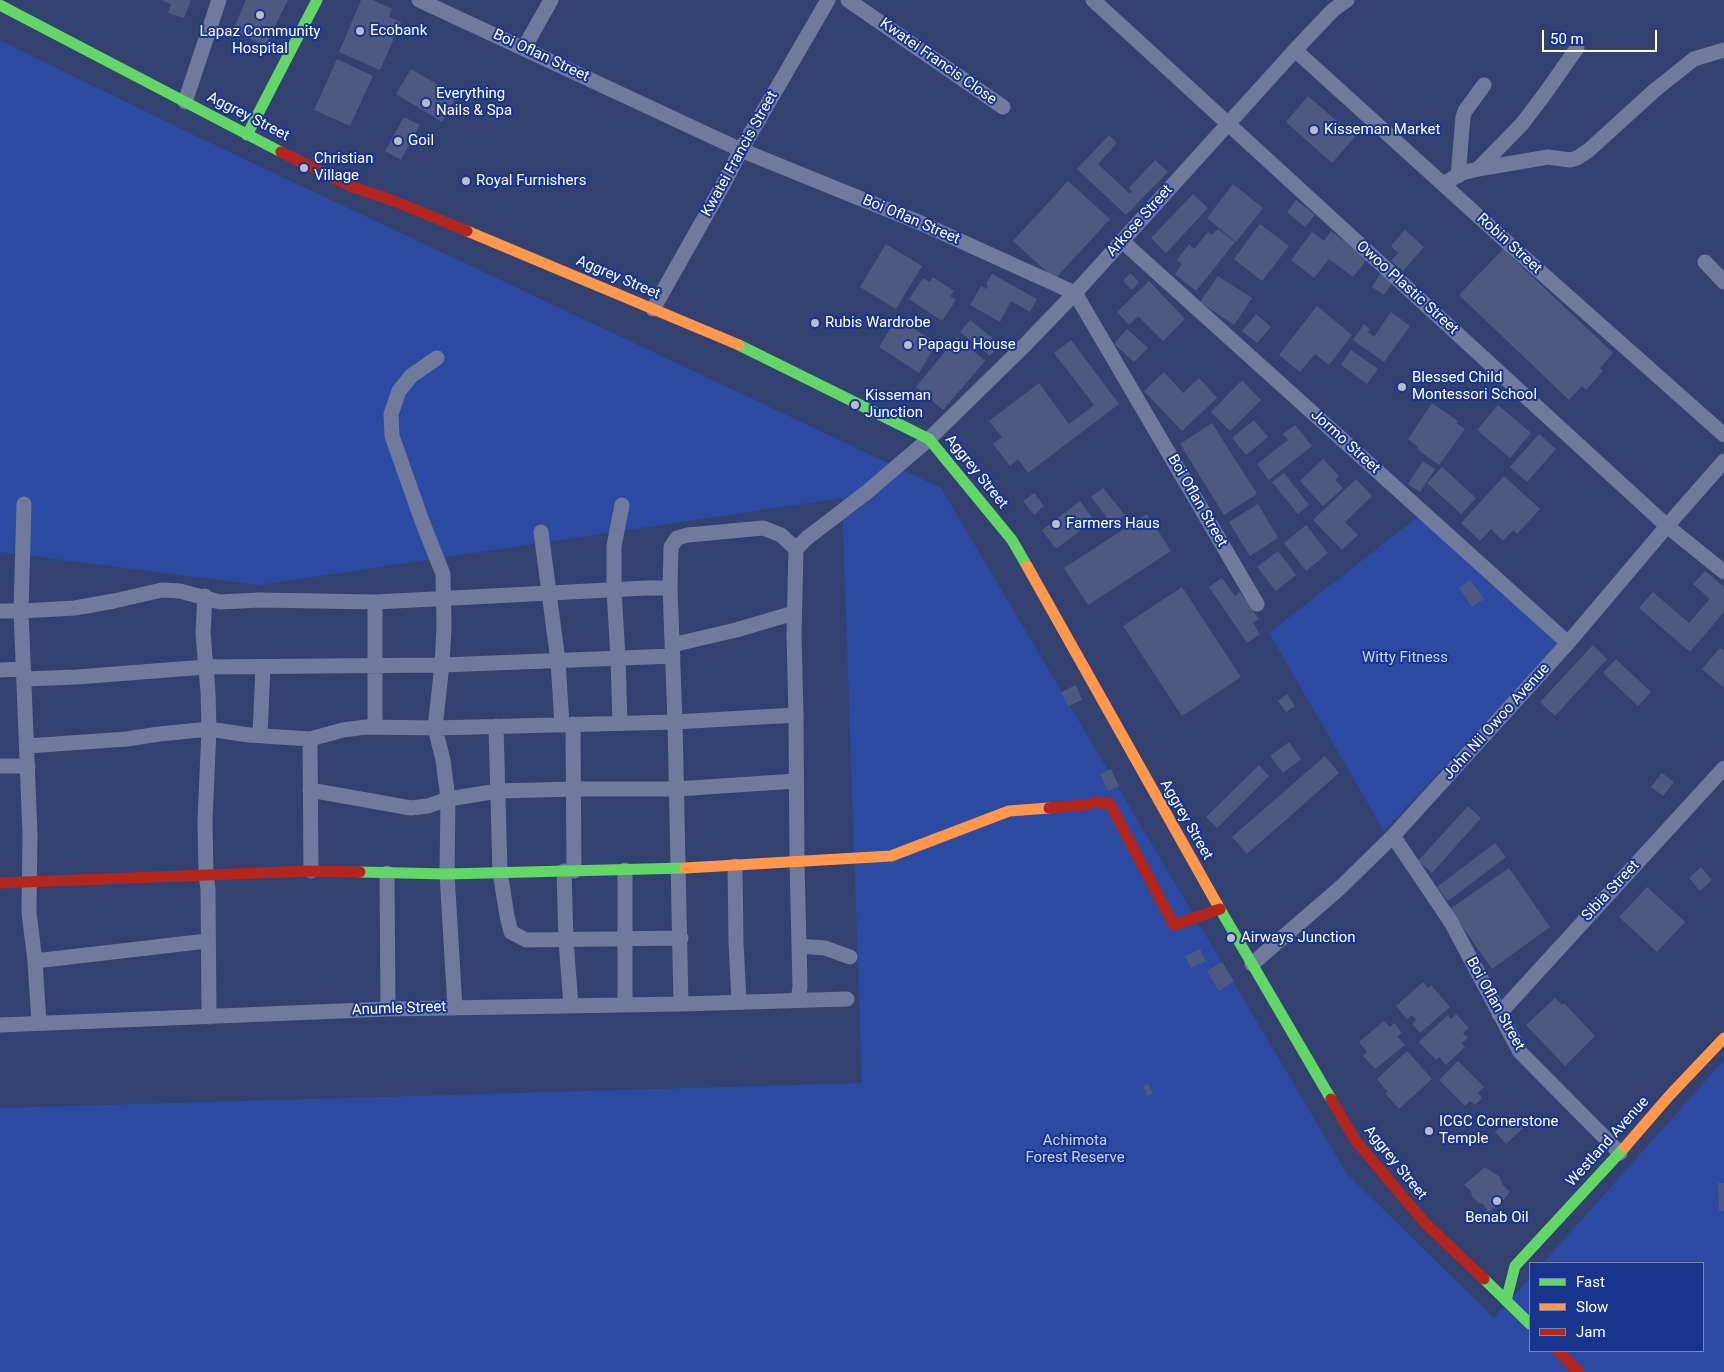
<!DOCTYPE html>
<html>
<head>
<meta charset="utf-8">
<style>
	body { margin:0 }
	#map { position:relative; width:1724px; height:1372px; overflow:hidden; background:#334171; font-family:Roboto,sans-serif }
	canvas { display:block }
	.legend { position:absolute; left:1529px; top:1262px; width:175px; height:90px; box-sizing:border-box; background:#18348c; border:1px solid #7485ba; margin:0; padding:6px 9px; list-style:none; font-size:15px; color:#fff }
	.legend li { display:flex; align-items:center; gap:10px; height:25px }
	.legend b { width:25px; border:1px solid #7485ba }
	.scale { position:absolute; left:1542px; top:30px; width:115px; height:22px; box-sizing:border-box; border:2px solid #fff; border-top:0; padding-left:6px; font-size:15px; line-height:18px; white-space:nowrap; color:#fff; -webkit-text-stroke:4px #18348c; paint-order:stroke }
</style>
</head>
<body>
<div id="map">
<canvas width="1724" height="1372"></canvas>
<ul class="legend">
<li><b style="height:6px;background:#63d668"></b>Fast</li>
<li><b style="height:6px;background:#ff974d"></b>Slow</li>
<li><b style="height:6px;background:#b3261e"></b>Jam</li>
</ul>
<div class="scale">50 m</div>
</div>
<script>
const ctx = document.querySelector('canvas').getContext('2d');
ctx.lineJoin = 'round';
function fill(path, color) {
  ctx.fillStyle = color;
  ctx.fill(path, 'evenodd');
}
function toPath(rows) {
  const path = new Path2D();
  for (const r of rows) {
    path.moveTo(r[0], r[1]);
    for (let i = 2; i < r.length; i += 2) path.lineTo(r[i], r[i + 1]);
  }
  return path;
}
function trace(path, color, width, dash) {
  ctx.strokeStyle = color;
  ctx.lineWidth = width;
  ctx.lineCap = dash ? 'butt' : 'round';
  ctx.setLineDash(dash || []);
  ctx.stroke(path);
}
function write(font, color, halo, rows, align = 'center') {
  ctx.font = font + ' Roboto,sans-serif';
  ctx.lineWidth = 4;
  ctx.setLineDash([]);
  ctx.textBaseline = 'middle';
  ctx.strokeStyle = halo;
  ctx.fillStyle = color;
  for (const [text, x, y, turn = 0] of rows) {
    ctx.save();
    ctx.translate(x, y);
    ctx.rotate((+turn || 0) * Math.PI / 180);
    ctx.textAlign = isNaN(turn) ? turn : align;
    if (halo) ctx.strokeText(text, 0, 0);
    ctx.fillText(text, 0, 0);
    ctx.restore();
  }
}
fill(toPath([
	[0,40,185,131,941,488,1347,1174,1494,1318,1530,1278,1530,1351,1703,1351,1703,1263,1543,1263,1724,1060,1724,1372,0,1372,0,1108,862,1083,842,498,259,585,0,552],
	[1419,516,1559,644,1384,831,1269,633]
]), '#2c4aa2');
fill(toPath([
	[161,0,191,0,184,18,168,13,171,4],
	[246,0,288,0,265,46,233,30],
	[361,0,373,0,392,9,389,17,401,22,380,70,339,52],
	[337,59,373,76,350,126,314,110],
	[411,69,457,96,442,122,396,94],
	[1308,96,1355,137,1332,163,1286,122],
	[404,117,420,125,401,160,385,151],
	[1109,135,1117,143,1098,164,1130,194,1132,191,1129,188,1155,160,1168,172,1126,215,1077,169],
	[1068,181,1110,219,1055,279,1013,241],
	[1233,184,1263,208,1236,242,1207,218],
	[1193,194,1208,208,1166,253,1151,238],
	[1296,200,1315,215,1305,227,1287,212],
	[1260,224,1289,246,1262,281,1234,259],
	[1218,229,1235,242,1196,291,1175,274,1182,264,1177,260,1189,244,1194,249,1208,232,1212,235],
	[1405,230,1424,247,1403,271,1391,261,1398,253,1391,246],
	[1331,231,1367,259,1353,277,1329,259,1314,278,1291,260,1312,232,1324,241],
	[886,244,922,266,896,309,860,287],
	[1503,249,1613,353,1600,368,1603,371,1586,390,1582,386,1569,400,1459,295],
	[1130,273,1139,282,1132,290,1123,281],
	[992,274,1037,299,1030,312,1011,301,1000,322,970,305,981,286,986,289,988,286,986,284],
	[1380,274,1393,282,1384,295,1372,287],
	[1218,276,1252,298,1234,325,1200,302],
	[933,277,954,291,950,296,956,300,942,321,909,299,923,278,930,282],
	[1149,281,1185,319,1163,341,1138,316,1129,325,1117,312],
	[1317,306,1352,335,1329,365,1315,354,1300,372,1279,355],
	[1391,312,1410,326,1384,362,1353,340,1364,324,1370,329,1368,332,1374,337],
	[1256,314,1271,327,1257,343,1242,331],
	[897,318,937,343,919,373,879,347],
	[970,320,1000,344,990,356,960,332],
	[1127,329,1148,348,1134,362,1114,344],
	[957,337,985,361,943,410,916,387],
	[1071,340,1119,404,1028,473,1018,459,1010,466,993,444,1002,437,989,421,1039,383,1069,424,1094,405,1054,353],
	[1351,350,1378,369,1367,384,1341,365],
	[1164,372,1183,393,1199,378,1217,398,1182,431,1144,391],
	[1242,380,1261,400,1230,431,1211,412],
	[1432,403,1458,421,1456,423,1465,429,1439,465,1417,449,1418,447,1408,439],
	[1498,405,1531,433,1510,458,1477,430],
	[1254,420,1268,437,1246,455,1232,438],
	[1212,423,1257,494,1224,515,1180,444],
	[1295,425,1312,446,1269,480,1257,464,1288,440,1283,434],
	[1539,434,1556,449,1527,482,1510,467],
	[1323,459,1339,476,1335,480,1343,488,1323,506,1300,481],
	[1423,461,1435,469,1420,492,1408,484],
	[1442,467,1476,498,1461,514,1427,483],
	[1284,473,1309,505,1298,514,1272,482],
	[1504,476,1540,509,1517,534,1513,530,1503,541,1491,529,1480,541,1461,523],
	[1356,479,1372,496,1345,522,1358,535,1342,550,1313,520],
	[1103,488,1125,515,1113,525,1091,497],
	[1034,493,1044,506,1034,515,1023,501],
	[1080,501,1094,520,1056,549,1042,530],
	[1258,504,1278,538,1250,556,1229,522],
	[1147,514,1171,551,1088,605,1064,568],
	[1306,525,1328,553,1306,571,1284,543],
	[1278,551,1296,575,1276,591,1257,567],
	[1705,571,1724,587,1724,612,1690,652,1639,608,1653,592,1689,623,1710,599,1693,584],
	[1222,578,1235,596,1240,592,1259,619,1253,623,1260,634,1247,643,1209,587],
	[1470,580,1484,599,1472,607,1459,588],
	[1182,587,1241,677,1182,716,1123,626],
	[1593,645,1607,659,1555,716,1540,702],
	[1720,648,1724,651,1724,688,1702,669],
	[1616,659,1651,692,1638,706,1603,673],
	[1076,685,1082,700,1068,706,1061,692],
	[1287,694,1295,706,1286,712,1278,701],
	[1289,742,1301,759,1283,773,1270,756],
	[1325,756,1339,773,1247,854,1232,837],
	[1259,765,1269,776,1217,828,1206,817],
	[1111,769,1119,786,1108,791,1100,774],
	[1662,773,1674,782,1663,796,1651,787],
	[1468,806,1481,818,1432,873,1418,861],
	[1495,843,1506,857,1448,901,1437,887],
	[1701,867,1712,880,1700,891,1689,878],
	[1509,868,1550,927,1492,969,1450,909],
	[1647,887,1685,922,1657,952,1619,917],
	[1200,949,1206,961,1191,968,1185,956],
	[1222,962,1234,981,1219,991,1207,971],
	[1423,982,1428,988,1431,985,1450,1007,1420,1033,1412,1024,1416,1020,1412,1015,1407,1019,1396,1006],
	[1555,998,1562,1005,1564,1003,1595,1036,1565,1066,1526,1025],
	[1456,1014,1469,1028,1463,1033,1468,1038,1462,1043,1465,1047,1446,1065,1439,1057,1436,1060,1419,1042,1448,1015,1451,1019],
	[1384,1021,1390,1027,1394,1023,1402,1033,1397,1036,1405,1045,1375,1069,1363,1056,1367,1052,1359,1042],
	[1407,1051,1432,1079,1399,1109,1385,1093,1388,1092,1377,1079],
	[1458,1061,1484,1087,1478,1093,1482,1098,1475,1105,1470,1101,1465,1106,1439,1080],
	[1148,1083,1153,1093,1147,1096,1143,1086],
	[1512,1116,1523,1128,1506,1144,1495,1132],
	[1485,1167,1500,1177,1502,1184,1510,1192,1500,1204,1488,1212,1483,1204,1478,1203,1472,1196,1471,1191,1464,1185],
	[1718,1183,1724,1183,1724,1211,1719,1211]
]), '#4d5980');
trace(toPath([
	[419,0,741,150,923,224,1075,293,1257,604],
	[848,0,1003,107],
	[1093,0,1667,526,1724,572],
	[524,48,551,0],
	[1295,50,1509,244,1724,435],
	[185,102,219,0],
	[1478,169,1522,124,1544,95,1577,48],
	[1458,176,1463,117,1465,111,1484,85],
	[1443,184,1462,173,1478,169,1548,157,1570,160,1577,158,1589,150,1655,90,1694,59,1724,50],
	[1122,241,1568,643],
	[1705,262,1724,282],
	[653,309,723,185,741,150,828,0],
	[437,358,411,376,399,391,391,414,392,436,422,521,443,574,444,627,442,665,435,728,443,760,448,799,447,874,455,1008],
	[24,504,21,611,30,834,29,913,35,961,39,1023],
	[541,532,558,661,562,725],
	[205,596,203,633,208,692,209,729,205,820,206,875,208,889,209,1017],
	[0,611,21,611,75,608,114,601,162,590,180,591,220,602,260,600,375,602,647,588,670,588],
	[672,645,736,630,794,613],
	[0,670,23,669],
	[24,679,77,677,206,667,442,665,673,656],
	[620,723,618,658,614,590,614,546,622,505],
	[573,724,574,871],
	[496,726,500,872,507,916,511,932,526,940,681,938],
	[375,727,375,602],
	[260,735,263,667],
	[310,739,311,871],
	[27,746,127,739,159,734,209,729,249,735,310,739,343,730,366,727,435,728,675,722,796,715],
	[0,766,28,766],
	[310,790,411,808,428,806,448,799,498,791,574,789,676,789,796,781],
	[1393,836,1451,922,1520,1052,1620,1153],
	[735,866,736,942,739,1002],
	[564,871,566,941,571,1005],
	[387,873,388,1009],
	[799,946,825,948,850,957],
	[35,961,207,941],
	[1252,964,1341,887,1393,836,1568,643,1667,526,1724,461],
	[798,1000,800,987,797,862,796,715,794,635,796,549,807,538,867,492,929,439,1023,347,1075,293,1295,50,1333,10,1347,0],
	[681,1004,675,722,670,588,671,547,677,538,688,535,763,528,781,535,796,549],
	[625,1005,625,870],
	[1499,1014,1724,768],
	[0,1025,388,1009,681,1004,847,999]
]), '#6f7a9d', 15);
trace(toPath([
	[0,5,281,152],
	[247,135,317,0],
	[739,345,929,439,1012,540,1027,566],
	[360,872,447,874,685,868],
	[1217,904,1331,1099],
	[1484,1279,1530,1324],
	[1506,1301,1515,1266,1625,1147]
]), '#63d668', 11);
trace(toPath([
	[467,231,739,345],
	[1027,566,1217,904],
	[685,868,891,856,1009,811,1049,808],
	[1625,1147,1669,1096,1724,1038]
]), '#ff974d', 11);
trace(toPath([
	[281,152,350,186,394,201,467,231],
	[1049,808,1085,805,1096,802,1110,804,1174,925,1220,909],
	[0,883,311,871,360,872],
	[1331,1099,1355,1140,1425,1223,1484,1279],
	[1558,1351,1579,1372]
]), '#b3261e', 11);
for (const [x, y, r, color] of [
	[260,15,5,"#b8bccd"],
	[360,31,5,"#b8bccd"],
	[426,103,5,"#b8bccd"],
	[1314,130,5,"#b8bccd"],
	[398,141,5,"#b8bccd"],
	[304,168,5,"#b8bccd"],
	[466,181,5,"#b8bccd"],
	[815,323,5,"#b8bccd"],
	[908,345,5,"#b8bccd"],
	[1402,387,5,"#b8bccd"],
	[855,405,5,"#b8bccd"],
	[1056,524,5,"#b8bccd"],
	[1231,938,5,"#b8bccd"],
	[1429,1131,5,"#b8bccd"],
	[1497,1201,5,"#b8bccd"]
]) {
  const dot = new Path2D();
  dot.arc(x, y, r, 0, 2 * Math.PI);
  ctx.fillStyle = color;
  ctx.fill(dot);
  trace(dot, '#18348c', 2);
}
write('15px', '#fff', '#18348c', [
	["Ecobank",370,31],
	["Lapaz Community",260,32,"center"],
	["Hospital",260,49,"center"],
	["Everything",436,94],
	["Nails & Spa",436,111],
	["Kisseman Market",1324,130],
	["Goil",408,141],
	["Christian",314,159],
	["Village",314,176],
	["Royal Furnishers",476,181],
	["Rubis Wardrobe",825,323],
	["Papagu House",918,345],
	["Blessed Child",1412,378],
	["Montessori School",1412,395],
	["Kisseman",865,396],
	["Junction",865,413],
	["Farmers Haus",1066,524],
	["Airways Junction",1241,938],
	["ICGC Cornerstone",1439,1122],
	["Temple",1439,1139],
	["Benab Oil",1497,1218,"center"]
], 'left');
write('15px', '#fff', '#18348c', [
	["Boi Oflan Street",541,56,25],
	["Kwatei Francis Close",938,62,35],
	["Aggrey Street",248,117,27],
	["Kwatei Francis Street",740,154,-61],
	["Boi Oflan Street",911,220,23],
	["Arkose Street",1140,221,-48],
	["Robin Street",1509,244,42],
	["Aggrey Street",618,278,23],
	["Owoo Plastic Street",1407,288,42],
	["Jormo Street",1345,442,42],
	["Aggrey Street",976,472,51],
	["Boi Oflan Street",1197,501,60],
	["John Nii Owoo Avenue",1497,722,-48],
	["Aggrey Street",1186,820,60],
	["Sibia Street",1611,891,-47],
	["Boi Oflan Street",1495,1004,61],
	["Anumle Street",399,1009,-2],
	["Westland Avenue",1608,1142,-48],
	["Aggrey Street",1395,1163,51]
]);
write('15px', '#c8d5fa', '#18348c', [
	["Witty Fitness",1405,658],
	["Achimota",1075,1141],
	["Forest Reserve",1075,1158]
]);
</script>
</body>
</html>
